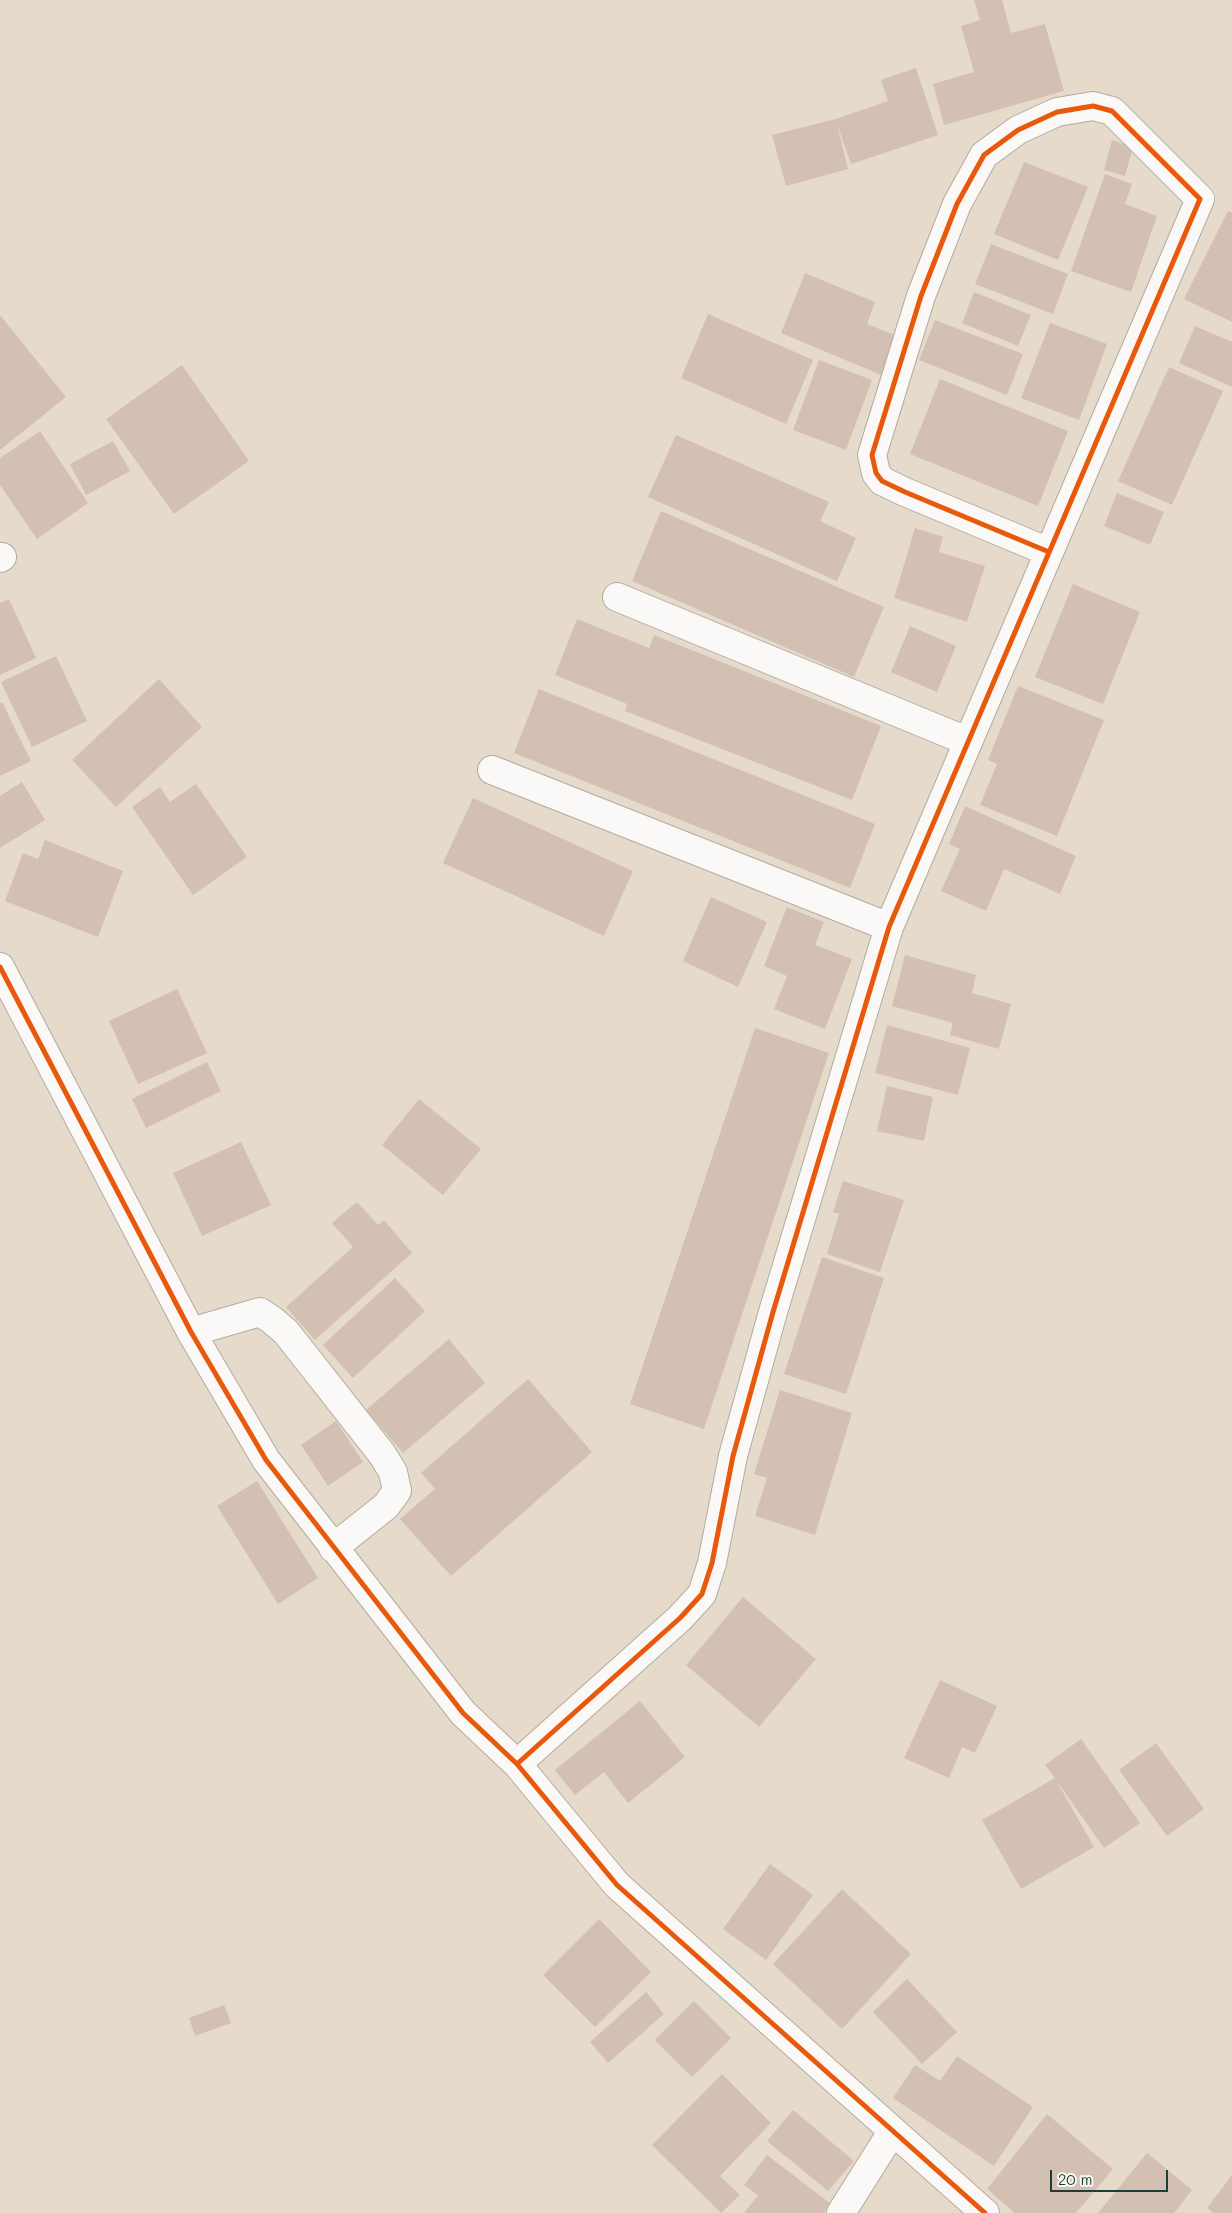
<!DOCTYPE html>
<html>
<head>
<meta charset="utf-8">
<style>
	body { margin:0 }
	#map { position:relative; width:1232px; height:2213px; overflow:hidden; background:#e6daca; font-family:Mali,sans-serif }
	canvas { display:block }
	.scale { position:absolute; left:1050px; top:2170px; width:118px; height:22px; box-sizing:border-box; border:2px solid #1f3d34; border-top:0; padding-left:6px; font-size:15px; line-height:18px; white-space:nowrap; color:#1f3d34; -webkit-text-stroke:4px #fbf7ec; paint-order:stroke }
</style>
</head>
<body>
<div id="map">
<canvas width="1232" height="2213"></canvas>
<div class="scale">20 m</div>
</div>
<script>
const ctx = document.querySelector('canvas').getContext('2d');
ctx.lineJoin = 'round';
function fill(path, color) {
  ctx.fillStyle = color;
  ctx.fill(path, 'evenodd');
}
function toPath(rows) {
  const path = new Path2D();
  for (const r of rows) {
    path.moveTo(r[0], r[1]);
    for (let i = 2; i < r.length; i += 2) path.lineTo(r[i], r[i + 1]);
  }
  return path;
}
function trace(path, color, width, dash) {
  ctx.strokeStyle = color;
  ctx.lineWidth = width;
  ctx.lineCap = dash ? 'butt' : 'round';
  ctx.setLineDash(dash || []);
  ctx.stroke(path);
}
fill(toPath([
	[974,0,1002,0,1011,33,1045,24,1064,91,944,125,933,84,974,72,961,26,980,20],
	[916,68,938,135,851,164,837,124,848,169,786,186,772,135,836,119,888,101,881,80],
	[1112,140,1133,147,1125,176,1104,170],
	[1024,162,1088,187,1058,260,994,234],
	[1105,174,1132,184,1125,204,1157,216,1131,292,1071,271],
	[1228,211,1232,213,1232,322,1184,299],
	[991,244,1068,274,1053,314,975,284],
	[805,273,875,302,867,324,897,336,881,375,781,333],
	[974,292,1031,315,1018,346,962,323],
	[708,314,813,360,786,424,681,378],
	[0,315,66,397,0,450],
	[935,320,1023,354,1007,395,919,360],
	[1050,323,1107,344,1079,420,1021,398],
	[1195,326,1232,342,1232,387,1179,363],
	[819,360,872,380,846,450,793,430],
	[182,365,249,461,174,514,106,419],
	[1169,367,1223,391,1172,505,1118,481],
	[940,379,1068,431,1038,506,910,454],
	[40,431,88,503,37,539,0,485,0,458],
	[676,435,829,502,820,521,856,538,837,581,648,497],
	[113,441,130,471,86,495,70,464],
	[1117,493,1164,512,1150,545,1104,526],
	[661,511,884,607,854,677,632,581],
	[915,528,943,537,939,552,985,566,967,622,894,598],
	[1073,584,1140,612,1103,704,1035,677],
	[9,599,36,658,0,675,0,603],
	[577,619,649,648,654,635,881,726,852,800,625,711,627,704,555,675],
	[910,626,956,646,937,692,891,672],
	[56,656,87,721,32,747,1,682],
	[159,679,202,727,116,807,72,760],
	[1018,686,1104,720,1057,836,980,805,997,764,988,760],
	[539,689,875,824,850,888,514,753],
	[2,702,31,761,0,776,0,703],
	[22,782,45,820,0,848,0,796],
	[196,784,247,857,193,895,132,807,160,787,170,802],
	[473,798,633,871,604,936,443,863],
	[965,806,1076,856,1060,894,1004,869,986,911,941,891,960,849,949,844],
	[45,840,123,871,98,937,5,901,23,853,38,859],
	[711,897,767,922,738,987,683,961],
	[787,907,824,922,815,945,852,959,825,1029,774,1009,787,976,764,966],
	[905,955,976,975,972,993,1011,1004,999,1049,950,1035,953,1023,892,1006],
	[177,989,207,1053,138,1084,109,1021],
	[887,1025,970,1048,958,1095,875,1073],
	[755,1028,829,1053,704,1429,630,1404],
	[207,1062,221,1091,146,1128,132,1099],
	[887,1086,933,1097,924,1141,877,1131],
	[419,1099,481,1149,443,1195,382,1145],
	[241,1142,271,1205,202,1236,173,1173],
	[843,1181,904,1200,880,1272,827,1254,839,1214,833,1212],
	[357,1202,378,1225,384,1220,412,1253,315,1340,286,1307,353,1247,332,1223],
	[822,1257,884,1278,846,1394,784,1374],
	[395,1278,425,1311,353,1378,323,1345],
	[449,1339,485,1383,403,1453,366,1410],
	[528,1379,592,1452,451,1576,400,1519,435,1489,421,1473],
	[780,1390,852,1413,815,1535,755,1516,767,1478,754,1474],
	[336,1421,363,1462,328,1486,301,1445],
	[257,1481,318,1578,278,1604,217,1506],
	[743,1597,816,1659,759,1727,686,1665],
	[940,1680,997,1706,975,1753,962,1747,949,1778,904,1758],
	[640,1701,685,1757,628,1803,604,1772,575,1795,555,1770],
	[1081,1739,1140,1823,1104,1848,1056,1780,1094,1847,1021,1889,982,1820,1055,1778,1045,1765],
	[1156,1743,1204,1809,1167,1836,1119,1770],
	[770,1864,813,1895,766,1960,723,1929],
	[842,1889,911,1954,842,2029,773,1964],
	[599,1919,651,1972,595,2027,543,1975],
	[907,1979,957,2032,922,2064,873,2012],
	[646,1992,664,2014,608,2063,590,2042],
	[694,2001,731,2038,692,2077,655,2040],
	[224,2005,231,2023,195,2036,189,2018],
	[957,2056,1033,2107,994,2166,893,2098,915,2065,940,2081],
	[722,2074,771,2123,720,2176,740,2195,721,2213,652,2145],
	[793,2110,854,2161,828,2191,767,2141],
	[1047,2114,1113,2169,1076,2213,1015,2213,987,2189],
	[1147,2153,1192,2190,1174,2213,1098,2213],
	[767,2155,831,2204,824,2213,744,2213,758,2195,744,2185],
	[1232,2175,1232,2213,1213,2213,1207,2208]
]), '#d4c0b3');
const minor = toPath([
	[0,558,2,557],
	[617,597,967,741],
	[492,770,889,927],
	[0,967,191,1332,266,1460,463,1713,517,1764,617,1885,985,2213],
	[191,1332,260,1312,272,1320,286,1332,382,1454,393,1472,397,1491,386,1506,333,1548],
	[517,1764,680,1618,702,1594,712,1563,733,1456,773,1312,889,927,1200,199,1112,111,1093,106,1057,112,1018,130,984,155,957,204,921,296,872,455,876,473,882,481,905,492,1049,552],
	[841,2213,892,2132]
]);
trace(minor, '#b0aca0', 30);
trace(minor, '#fbf9f7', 28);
trace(toPath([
	[0,967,191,1332,266,1460,463,1713,517,1764,617,1885,985,2213],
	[517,1764,680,1618,702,1594,712,1563,733,1456,773,1312,889,927,1200,199,1112,111,1093,106,1057,112,1018,130,984,155,957,204,921,296,872,455,876,473,882,481,905,492,1049,552]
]), '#e8590c', 5);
</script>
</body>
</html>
